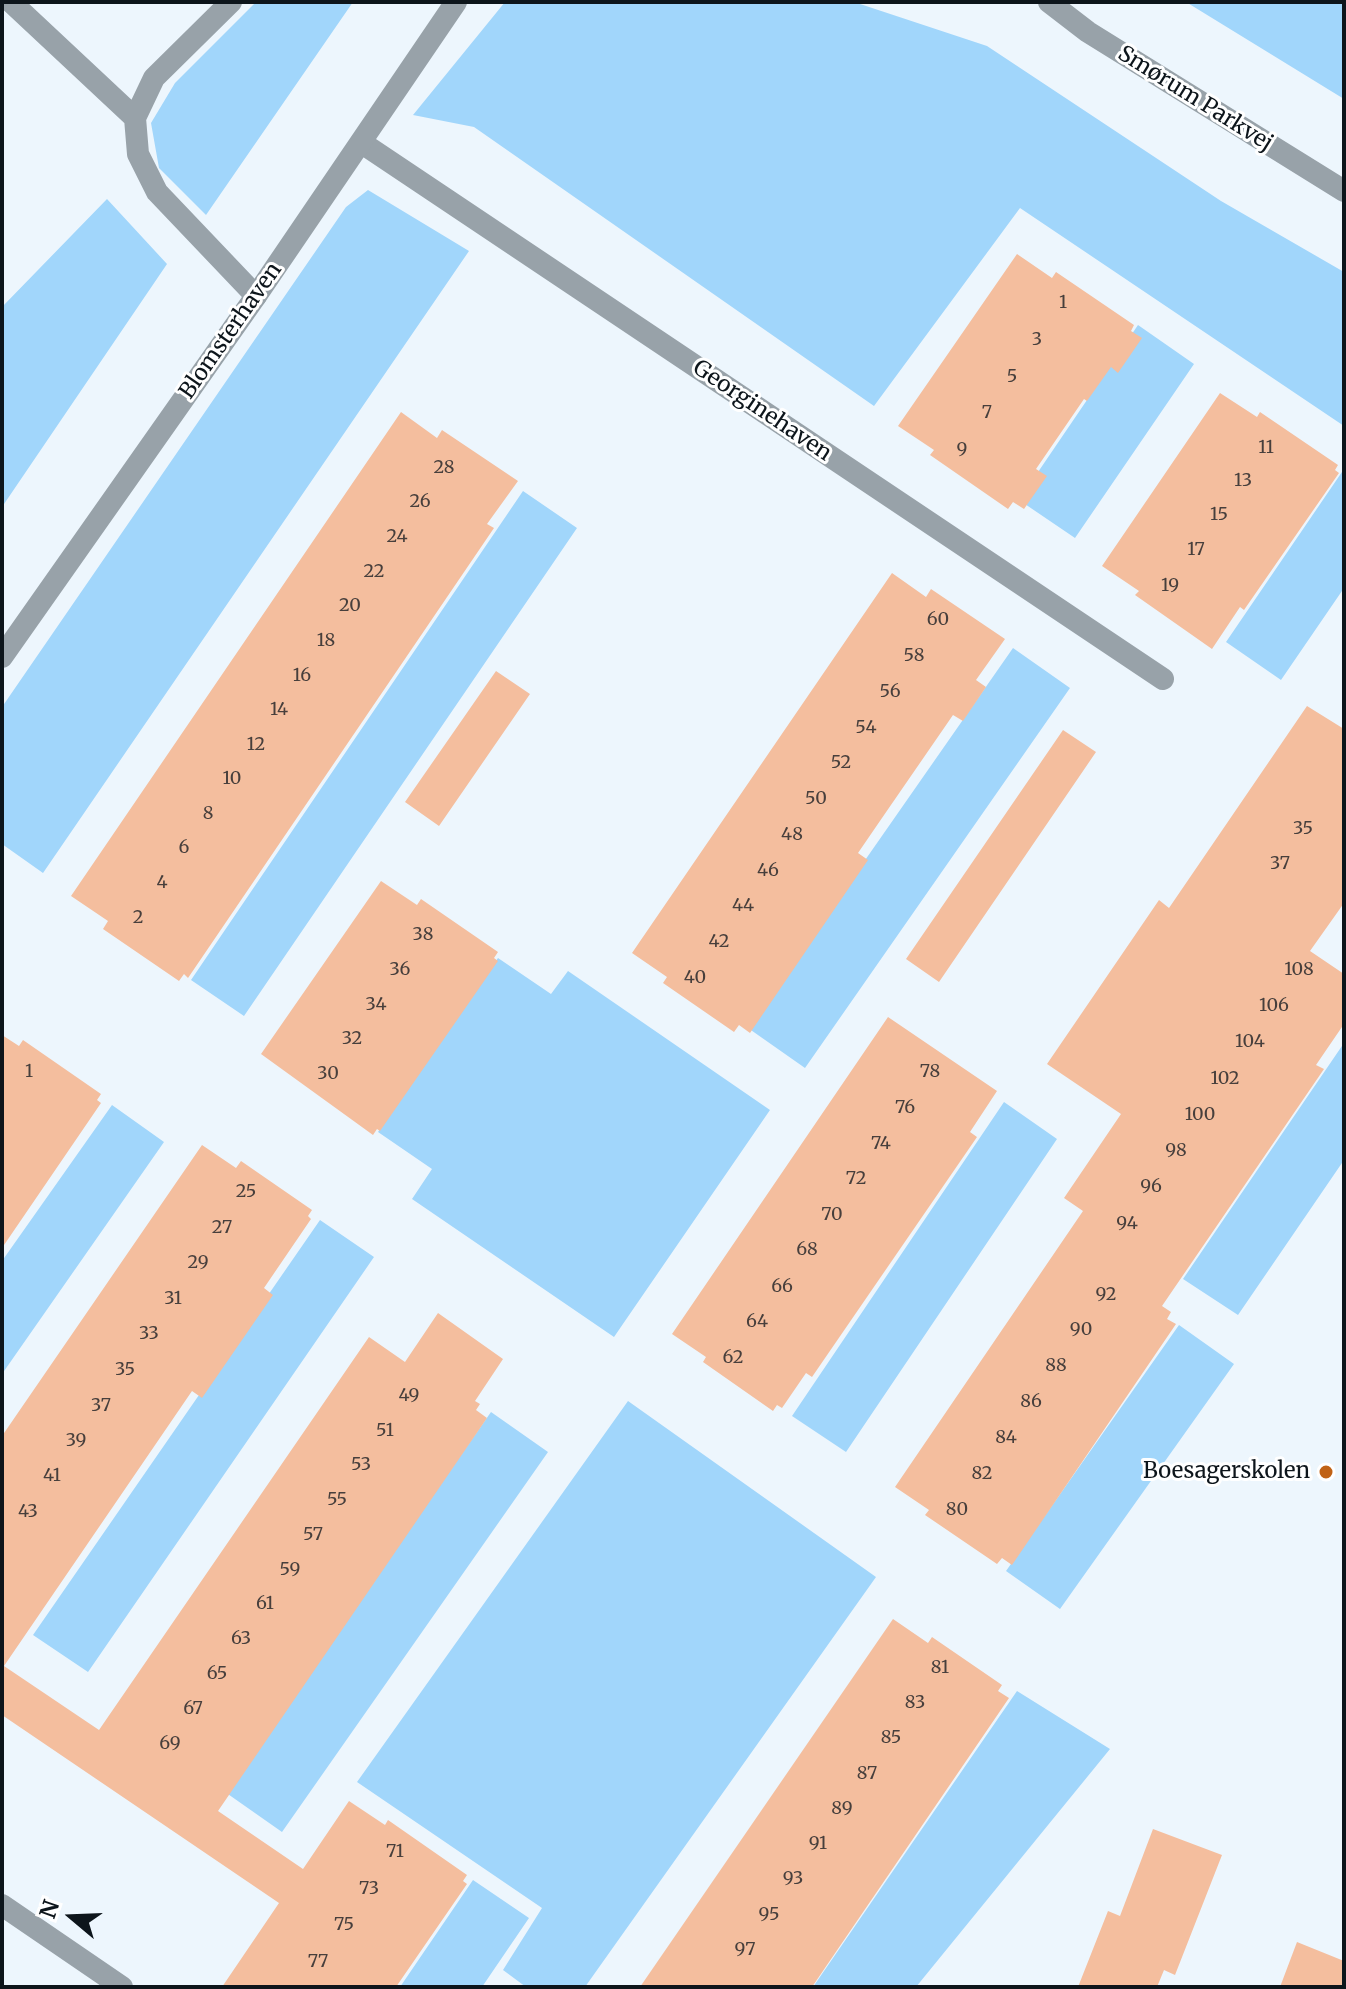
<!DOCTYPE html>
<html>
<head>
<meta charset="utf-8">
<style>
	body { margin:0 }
	#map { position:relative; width:1346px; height:1989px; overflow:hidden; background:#edf6fd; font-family:Merriweather,serif }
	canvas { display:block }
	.frame { position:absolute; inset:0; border:4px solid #0d151b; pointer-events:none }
	.north { position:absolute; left:32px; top:1877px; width:80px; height:80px; -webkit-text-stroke:6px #fff; paint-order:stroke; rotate:289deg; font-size:22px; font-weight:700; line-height:32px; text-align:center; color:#0d151b }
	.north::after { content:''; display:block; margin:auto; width:28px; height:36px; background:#0d151b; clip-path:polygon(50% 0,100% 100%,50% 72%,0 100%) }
</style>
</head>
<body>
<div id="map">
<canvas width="1346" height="1989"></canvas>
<div class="frame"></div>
<div class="north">N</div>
</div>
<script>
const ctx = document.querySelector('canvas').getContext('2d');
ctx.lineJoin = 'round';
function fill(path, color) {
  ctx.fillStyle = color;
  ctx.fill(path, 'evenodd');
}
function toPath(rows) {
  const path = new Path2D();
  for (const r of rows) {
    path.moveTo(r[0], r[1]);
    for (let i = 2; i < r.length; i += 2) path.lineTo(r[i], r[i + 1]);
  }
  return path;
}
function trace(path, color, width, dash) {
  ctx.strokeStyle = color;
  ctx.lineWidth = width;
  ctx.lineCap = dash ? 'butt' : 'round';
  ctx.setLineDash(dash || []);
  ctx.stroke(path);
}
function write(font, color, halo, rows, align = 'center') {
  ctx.font = font + ' Merriweather,serif';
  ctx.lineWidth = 6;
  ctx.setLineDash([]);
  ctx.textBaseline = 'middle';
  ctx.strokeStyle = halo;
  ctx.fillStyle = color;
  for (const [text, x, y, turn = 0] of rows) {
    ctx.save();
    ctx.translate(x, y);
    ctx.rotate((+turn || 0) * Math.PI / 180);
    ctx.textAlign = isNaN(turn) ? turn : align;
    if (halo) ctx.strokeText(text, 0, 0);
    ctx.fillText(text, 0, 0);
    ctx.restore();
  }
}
fill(toPath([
	[256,2,353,2,206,215,159,168,151,123,175,83],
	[505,2,854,2,987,46,1221,201,1344,272,1344,426,1020,208,874,406,474,127,413,115],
	[1186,2,1344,2,1344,99],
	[368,190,469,251,43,873,2,844,2,707,346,207],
	[107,199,167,264,2,507,2,307],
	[1138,325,1194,364,1075,538,1019,500],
	[1344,469,1344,588,1281,680,1226,642],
	[523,491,577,528,244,1016,191,980],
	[1013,648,1070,688,805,1068,748,1028],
	[498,958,551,994,568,971,770,1110,614,1337,412,1199,432,1169,378,1132],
	[1344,1043,1344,1160,1238,1315,1183,1279],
	[1004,1102,1057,1139,846,1452,792,1416],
	[112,1105,164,1142,2,1374,2,1261],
	[320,1220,374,1257,88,1672,33,1635],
	[1179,1325,1234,1364,1060,1609,1006,1571],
	[628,1401,876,1577,585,1987,526,1987,503,1970,542,1908,357,1782],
	[491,1412,548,1452,282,1832,225,1792],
	[1017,1691,1110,1749,916,1987,813,1987],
	[473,1880,529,1918,482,1987,400,1987]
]), '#a1d6fb');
fill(toPath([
	[1017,254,1052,278,1056,272,1134,325,1131,331,1142,338,1118,373,1111,367,1087,401,1084,399,1036,469,1047,476,1024,509,1013,502,1008,509,930,455,934,450,898,426],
	[1220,393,1257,417,1260,412,1338,465,1335,470,1339,473,1244,610,1240,607,1212,649,1135,595,1139,591,1102,566],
	[401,412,437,438,442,430,518,481,487,524,494,528,188,978,184,974,179,981,103,929,108,921,71,896],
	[892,573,926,597,931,589,1005,639,976,680,986,687,963,721,953,715,882,818,858,853,868,860,750,1033,739,1025,734,1032,663,983,667,977,632,953],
	[496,671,530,694,439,826,405,802],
	[1307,706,1344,729,1344,903,1310,951,1344,974,1344,1024,1316,1065,1324,1069,1162,1306,1171,1312,1167,1319,1176,1324,1012,1565,1002,1558,997,1564,925,1515,929,1510,895,1487,1083,1211,1064,1198,1121,1114,1047,1064,1159,900,1169,908],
	[1063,730,1096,752,939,982,906,959],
	[381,881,417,905,421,899,498,952,494,958,498,961,380,1131,377,1129,373,1135,261,1054],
	[888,1017,997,1091,970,1132,977,1137,812,1377,806,1373,782,1408,777,1405,773,1411,703,1362,706,1357,672,1334],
	[2,1035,19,1046,23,1040,101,1094,97,1100,101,1103,2,1248],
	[202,1145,236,1168,241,1161,312,1210,308,1216,311,1219,264,1288,273,1295,202,1398,192,1391,4,1666,99,1730,369,1337,405,1362,438,1313,503,1359,475,1401,480,1404,476,1410,487,1418,218,1811,303,1869,349,1801,385,1825,388,1820,467,1875,463,1881,467,1884,396,1987,222,1987,279,1903,2,1715,2,1436],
	[893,1619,928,1643,932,1637,1002,1685,998,1691,1009,1698,812,1987,640,1987],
	[1153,1829,1222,1855,1175,1975,1164,1970,1157,1987,1078,1987,1108,1911,1120,1916],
	[1297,1942,1344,1961,1344,1987,1280,1987]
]), '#f4be9e');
trace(toPath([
	[11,2,135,118],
	[231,2,154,78,135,118,138,154,157,192,256,296],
	[362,143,1163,679],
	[2,1905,122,1987]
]), '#98a2a9', 22);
trace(toPath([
	[1049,2,1088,32,1344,191],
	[2,657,256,296,456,2]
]), '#98a2a9', 22);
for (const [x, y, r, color] of [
	[1326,1472,8,"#c06216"]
]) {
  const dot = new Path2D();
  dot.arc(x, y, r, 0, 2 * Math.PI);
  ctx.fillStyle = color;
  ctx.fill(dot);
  trace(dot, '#fff', 3);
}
write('18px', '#473f3c', null, [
	["1",1063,303],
	["3",1037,340],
	["5",1012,377],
	["7",987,413],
	["11",1266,448],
	["9",962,450],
	["28",444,468],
	["13",1243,481],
	["26",420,502],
	["15",1219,515],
	["24",397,537],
	["17",1196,550],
	["22",374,572],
	["19",1170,586],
	["20",350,606],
	["60",938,620],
	["18",326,641],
	["58",914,656],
	["16",302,676],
	["56",890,692],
	["14",279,710],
	["54",866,728],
	["12",256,745],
	["52",841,763],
	["10",232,779],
	["50",816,799],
	["8",208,814],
	["35",1303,829],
	["48",792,835],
	["6",184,848],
	["37",1280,864],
	["46",768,871],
	["4",162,883],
	["44",743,906],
	["2",138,918],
	["38",423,935],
	["42",719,942],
	["36",400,970],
	["108",1299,970],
	["40",695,978],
	["34",376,1005],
	["106",1274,1006],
	["32",352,1039],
	["104",1250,1042],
	["1",29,1072],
	["78",930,1072],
	["30",328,1074],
	["102",1225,1079],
	["76",905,1108],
	["100",1200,1115],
	["74",881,1144],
	["98",1176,1151],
	["72",856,1179],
	["96",1151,1187],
	["25",246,1192],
	["70",832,1215],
	["94",1127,1224],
	["27",222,1228],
	["68",807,1250],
	["29",198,1263],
	["66",782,1287],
	["92",1106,1295],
	["31",173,1299],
	["64",757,1322],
	["90",1081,1330],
	["33",149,1334],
	["62",733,1358],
	["88",1056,1366],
	["35",125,1370],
	["49",409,1396],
	["86",1031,1402],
	["37",101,1406],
	["51",385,1431],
	["84",1006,1438],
	["39",76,1441],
	["53",361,1465],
	["82",982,1474],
	["41",52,1476],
	["55",337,1500],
	["80",957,1510],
	["43",28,1512],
	["57",313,1535],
	["59",290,1570],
	["61",265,1604],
	["63",241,1639],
	["81",940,1668],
	["65",217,1674],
	["83",915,1703],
	["67",193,1709],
	["85",891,1738],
	["69",170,1744],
	["87",867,1774],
	["89",842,1809],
	["91",818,1844],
	["71",395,1852],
	["93",793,1879],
	["73",369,1889],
	["95",769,1915],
	["75",344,1925],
	["97",745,1950],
	["77",318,1962]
]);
write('22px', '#0d151b', '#fff', [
	["Smørum Parkvej",1195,99,32],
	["Blomsterhaven",231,331,-55],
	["Georginehaven",762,411,34]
]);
write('22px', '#0d151b', '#fff', [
	["Boesagerskolen",1310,1472]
], 'right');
</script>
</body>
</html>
